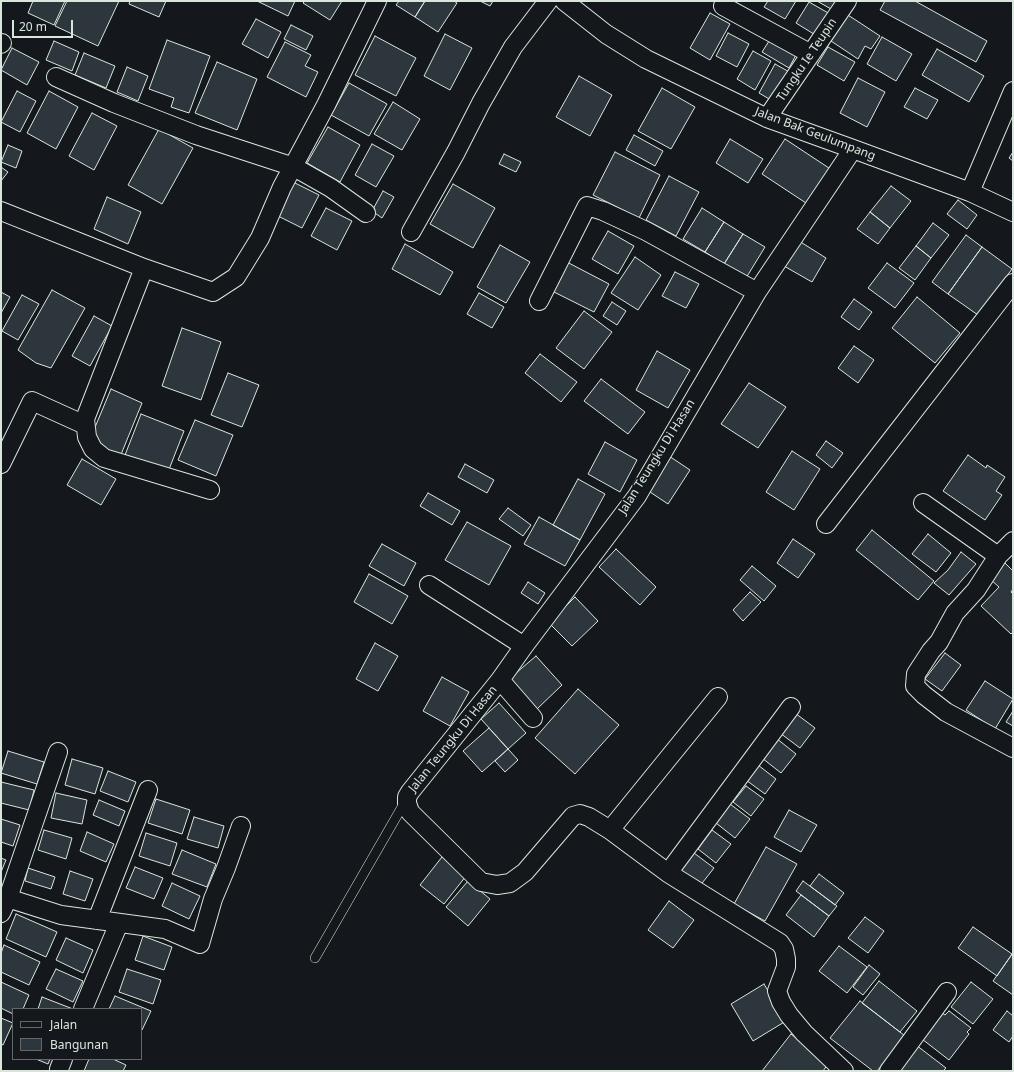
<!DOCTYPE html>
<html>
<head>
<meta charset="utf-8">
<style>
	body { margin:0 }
	#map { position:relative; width:1014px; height:1072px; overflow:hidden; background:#14181c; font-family:"Noto Sans",sans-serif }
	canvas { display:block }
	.frame { position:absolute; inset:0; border:2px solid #d8e6dc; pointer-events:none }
	.legend { position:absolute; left:12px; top:1008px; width:130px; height:52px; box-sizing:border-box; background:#14181c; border:1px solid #626a69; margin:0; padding:5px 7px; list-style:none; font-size:12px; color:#d8e6dc }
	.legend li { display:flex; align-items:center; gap:8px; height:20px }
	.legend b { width:20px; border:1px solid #626a69 }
	.scale { position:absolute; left:12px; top:20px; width:61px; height:18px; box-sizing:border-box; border:2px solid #d8e6dc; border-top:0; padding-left:5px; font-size:12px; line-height:14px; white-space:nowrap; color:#d8e6dc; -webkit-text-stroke:3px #14181c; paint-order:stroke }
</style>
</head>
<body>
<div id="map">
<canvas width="1014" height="1072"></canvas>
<div class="frame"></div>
<ul class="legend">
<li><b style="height:5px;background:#14181c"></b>Jalan</li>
<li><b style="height:11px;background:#2c363c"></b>Bangunan</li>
</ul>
<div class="scale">20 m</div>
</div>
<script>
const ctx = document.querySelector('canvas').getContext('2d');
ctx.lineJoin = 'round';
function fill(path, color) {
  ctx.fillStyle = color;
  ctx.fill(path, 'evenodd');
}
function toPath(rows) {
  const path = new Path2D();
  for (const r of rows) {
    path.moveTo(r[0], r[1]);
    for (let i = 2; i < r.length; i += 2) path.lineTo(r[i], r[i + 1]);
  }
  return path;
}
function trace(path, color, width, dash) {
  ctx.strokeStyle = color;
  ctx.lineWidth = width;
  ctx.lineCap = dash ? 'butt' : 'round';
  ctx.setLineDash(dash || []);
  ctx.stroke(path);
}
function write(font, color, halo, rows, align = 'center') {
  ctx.font = font + ' "Noto Sans",sans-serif';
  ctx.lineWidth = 3;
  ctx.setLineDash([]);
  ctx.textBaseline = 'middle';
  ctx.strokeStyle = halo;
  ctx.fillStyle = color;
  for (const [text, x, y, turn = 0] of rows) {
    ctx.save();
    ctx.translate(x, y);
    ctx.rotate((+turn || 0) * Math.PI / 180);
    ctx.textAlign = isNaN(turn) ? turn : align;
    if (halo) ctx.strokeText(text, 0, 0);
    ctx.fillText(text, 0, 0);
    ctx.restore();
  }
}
const building = toPath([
	[33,1,65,1,54,25,28,13,33,1],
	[67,1,119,1,98,46,55,26,67,1],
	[130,1,166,1,159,17,129,4,130,1],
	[257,1,295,1,288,16,257,1],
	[305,1,342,1,330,20,303,3,305,1],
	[399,1,425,1,415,17,396,5,399,1],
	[425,1,454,1,457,3,438,32,415,17,425,1],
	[480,1,493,1,490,6,480,1],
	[768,1,796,1,785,19,764,7,768,1],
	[817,1,836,1,831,9,817,1],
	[885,1,915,1,987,41,976,62,880,10,885,1],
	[809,2,830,14,817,36,796,23,809,2],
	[710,13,730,24,710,60,690,48,710,13],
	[848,15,880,36,871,49,865,46,858,59,831,41,848,15],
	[256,19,281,32,268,58,242,44,256,19],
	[291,25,313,36,306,50,284,39,291,25],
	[728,33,749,44,737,67,716,56,728,33],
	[445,34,472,48,450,90,424,76,445,34],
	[375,36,416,58,396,96,355,75,375,36],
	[882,37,912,54,896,81,867,64,882,37],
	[771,38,797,53,789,68,762,52,771,38],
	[167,40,210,56,189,113,171,107,174,98,149,89,167,40],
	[54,41,79,52,72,71,46,60,54,41],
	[285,42,311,55,305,66,318,72,306,97,267,77,285,42],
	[828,47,855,62,844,81,817,65,828,47],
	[12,48,39,62,27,85,1,70,12,48],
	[937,49,984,76,969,102,922,75,937,49],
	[753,51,771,61,755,90,737,79,753,51],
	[84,53,115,66,106,88,75,75,84,53],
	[217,62,257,79,237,130,195,113,217,62],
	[775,64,793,74,776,103,759,93,775,64],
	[127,67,148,76,138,101,117,92,127,67],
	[579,76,612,95,590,136,556,117,579,76],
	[858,78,885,92,867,127,840,113,858,78],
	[349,83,387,104,369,136,331,115,349,83],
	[662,88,695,107,671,149,638,131,662,88],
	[915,88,938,100,927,119,904,107,915,88],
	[17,91,36,101,20,132,1,122,17,91],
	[49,91,78,107,56,149,27,133,49,91],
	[393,102,420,119,402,150,374,134,393,102],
	[92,113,117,126,94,170,69,156,92,113],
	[328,127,360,145,340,182,307,163,328,127],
	[159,129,193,148,162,204,128,185,159,129],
	[634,135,663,151,655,166,626,150,634,135],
	[730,139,763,159,748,183,716,163,730,139],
	[785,139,832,170,809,205,762,174,785,139],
	[372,144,394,156,376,187,355,175,372,144],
	[8,145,22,151,16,168,1,162,8,145],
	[615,152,660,175,639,218,593,195,615,152],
	[1013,152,1013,161,1009,158,1013,152],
	[504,154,521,162,516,172,499,164,504,154],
	[1,167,8,172,1,181,1,167],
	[669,176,699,192,676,236,646,220,669,176],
	[293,182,319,195,302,228,276,215,293,182],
	[453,184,495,208,473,248,430,224,453,184],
	[891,186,911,201,890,228,870,212,891,186],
	[383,191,394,197,382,218,372,211,383,191],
	[107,197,141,212,128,244,94,229,107,197],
	[958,200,977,215,967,229,947,214,958,200],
	[326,208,352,221,337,250,311,236,326,208],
	[702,208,724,222,705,252,683,239,702,208],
	[870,212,890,228,878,244,857,229,870,212],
	[724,222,743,234,724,264,705,252,724,222],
	[933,223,949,235,931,258,916,246,933,223],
	[608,231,634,246,618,274,592,259,608,231],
	[743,234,765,247,746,278,724,264,743,234],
	[966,235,982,247,948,294,932,282,966,235],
	[799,241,826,258,812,282,784,266,799,241],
	[405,244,453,272,440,295,392,269,405,244],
	[500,245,530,262,506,303,477,287,500,245],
	[916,246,931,258,915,280,899,268,916,246],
	[982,247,1012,269,978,315,948,294,982,247],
	[635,257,661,275,638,310,611,293,635,257],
	[563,260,609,284,594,312,548,289,563,260],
	[887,263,914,283,895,308,868,288,887,263],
	[675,272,699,284,686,308,662,296,675,272],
	[52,290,85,308,51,368,36,363,18,350,52,290],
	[1,292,10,297,1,313,1,292],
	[479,293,504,307,492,328,467,314,479,293],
	[22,295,39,304,18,340,2,331,22,295],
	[917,297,960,333,935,363,892,328,917,297],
	[854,299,872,312,859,330,841,317,854,299],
	[612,302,626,311,617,325,603,316,612,302],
	[584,311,612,332,584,369,556,348,584,311],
	[94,316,112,326,90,366,72,356,94,316],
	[182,328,221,342,201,400,162,386,182,328],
	[854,346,874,360,858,383,838,368,854,346],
	[657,351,690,370,668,408,636,390,657,351],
	[540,354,577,382,561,402,525,373,540,354],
	[228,373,259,385,242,427,211,415,228,373],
	[601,379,645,412,628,434,584,401,601,379],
	[749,383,786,407,758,448,721,424,749,383],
	[111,389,142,403,120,457,88,444,111,389],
	[141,414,184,431,168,472,125,455,141,414],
	[195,420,233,435,216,476,178,460,195,420],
	[826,441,843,453,832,468,816,455,826,441],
	[605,442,637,460,620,492,588,474,605,442],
	[792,451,820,469,794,510,766,492,792,451],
	[968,455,986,468,987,465,1005,477,996,491,1002,495,985,520,943,491,968,455],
	[669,456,690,470,668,504,647,490,669,456],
	[82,459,116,479,101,505,67,485,82,459],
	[465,464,494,480,487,493,458,477,465,464],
	[578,479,605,494,580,540,553,525,578,479],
	[428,493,460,511,452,525,420,506,428,493],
	[508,508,531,525,523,536,499,519,508,508],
	[539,517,580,540,565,566,524,544,539,517],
	[467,522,511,546,489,585,445,560,467,522],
	[872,530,934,581,918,600,856,550,872,530],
	[928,534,951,553,936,572,912,554,928,534],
	[793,539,815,554,798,578,777,563,793,539],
	[382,544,416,563,404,586,369,566,382,544],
	[616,549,656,587,640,605,599,567,616,549],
	[961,552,976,564,949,595,934,583,948,570,961,552],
	[1005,563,1013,571,1013,589,1011,592,1013,594,1013,632,1011,634,981,606,999,587,990,579,1005,563],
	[752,566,776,586,764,601,740,580,752,566],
	[369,574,408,596,392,624,354,602,369,574],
	[528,582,545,593,538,604,521,593,528,582],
	[750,592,761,602,743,621,733,610,750,592],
	[575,597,598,621,572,646,549,623,575,597],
	[375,643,398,656,378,691,356,679,375,643],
	[945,653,961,665,942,691,925,679,945,653],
	[536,656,562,685,537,709,509,679,536,656],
	[442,677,469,692,450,726,423,711,442,677],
	[985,681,1013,699,995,729,966,710,985,681],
	[578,689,619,725,575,774,535,738,578,689],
	[499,703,526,733,508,749,481,719,499,703],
	[1013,711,1013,726,1006,722,1013,711],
	[795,713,815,728,800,748,780,733,795,713],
	[489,728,508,749,482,772,463,751,489,728],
	[776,738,796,754,781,773,762,758,776,738],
	[508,749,518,760,505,772,495,761,508,749],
	[8,751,44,762,37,784,1,773,8,751],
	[72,759,103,768,95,794,65,785,72,759],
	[758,765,776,779,765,794,746,780,758,765],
	[108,771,136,782,128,802,100,791,108,771],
	[1,782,34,790,29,810,1,803,1,782],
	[746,786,764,799,751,816,733,802,746,786],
	[56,793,87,800,82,824,51,818,56,793],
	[156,799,190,810,182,834,148,823,156,799],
	[99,800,125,811,119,826,93,815,99,800],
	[730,804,750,819,735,838,716,823,730,804],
	[789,810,817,825,801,852,774,837,789,810],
	[194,817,224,826,218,848,187,839,194,817],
	[1,819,20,825,13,846,1,842,1,819],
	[44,830,72,838,66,859,38,850,44,830],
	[712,830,731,844,716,863,698,849,712,830],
	[87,832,114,844,106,862,80,851,87,832],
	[146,833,177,843,170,866,139,856,146,833],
	[766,847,797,864,765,921,734,904,766,847],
	[182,850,216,864,207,887,172,874,182,850],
	[694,853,714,868,699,887,680,872,694,853],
	[442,857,466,876,444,904,420,885,442,857],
	[1,858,6,860,1,872,1,858],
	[135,867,163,878,154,899,126,888,135,867],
	[28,868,55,877,51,889,25,881,28,868],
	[70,871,93,879,85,901,63,894,70,871],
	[819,874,844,893,835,905,810,886,819,874],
	[468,881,490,899,468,926,446,907,468,881],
	[803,881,837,906,829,916,796,891,803,881],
	[172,883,200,896,189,919,162,906,172,883],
	[801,895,829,916,814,937,786,915,801,895],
	[669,901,694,920,673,948,648,930,669,901],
	[16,914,57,932,46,957,6,939,16,914],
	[865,917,884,931,868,953,848,938,865,917],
	[973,927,1012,954,997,976,958,948,973,927],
	[143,936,172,947,164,970,135,960,143,936],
	[66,938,93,950,83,973,56,960,66,938],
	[4,945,40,962,29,985,1,972,1,953,4,945],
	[839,946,867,967,847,993,819,971,839,946],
	[1013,953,1013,995,993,981,1013,953],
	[869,965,880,974,863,995,853,987,869,965],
	[56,969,83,981,73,1002,46,989,56,969],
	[127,969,161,980,153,1004,119,992,127,969],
	[879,981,917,1011,900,1032,862,1003,879,981],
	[1,982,29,995,23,1009,13,1009,13,1014,1,1008,1,982],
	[971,982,993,999,973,1024,951,1007,971,982],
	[764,984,786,1021,753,1041,731,1004,764,984],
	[115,996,151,1011,142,1030,141,1030,141,1009,109,1009,115,996],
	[42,997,73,1009,38,1009,42,997],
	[860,1001,905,1036,877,1071,873,1071,830,1038,860,1001],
	[949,1011,971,1028,967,1032,969,1034,949,1060,922,1039,942,1013,945,1015,949,1011],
	[1007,1011,1013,1016,1013,1036,1009,1042,993,1030,1007,1011],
	[1,1018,13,1023,3,1045,1,1044,1,1018],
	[791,1034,828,1064,823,1071,762,1071,791,1034],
	[916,1045,946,1068,943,1071,895,1071,916,1045],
	[36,1059,50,1059,48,1064,36,1059],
	[89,1059,113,1059,126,1065,123,1071,84,1071,89,1059]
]);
fill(building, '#2c363c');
trace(building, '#d8e6dc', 1);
const service = toPath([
	[315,958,406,800]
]);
const minor = toPath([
	[564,1,606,34,646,59,767,118,853,149,970,192,1013,212],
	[723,6,811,54],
	[1,44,2,43],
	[56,77,114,103,196,135,294,167,331,188,366,213],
	[767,118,847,1],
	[970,192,1013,91],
	[1,211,144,268,213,292,236,277,260,238,282,187,326,105,377,1],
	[411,232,456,152,481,103,513,47,548,1],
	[144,268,85,419,87,437,93,449,104,458,210,490],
	[539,301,587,206,603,211,646,231,757,292],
	[1,464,32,401,85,425],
	[923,503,998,556],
	[826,524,1013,283],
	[1013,541,998,556,976,590,955,613,939,642,931,651,916,674,915,686,924,695,946,712,1013,748],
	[429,585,524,646],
	[500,680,533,718],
	[610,830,718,697],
	[668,873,791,707],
	[1,896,61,915,165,929,200,944,213,899,226,868,241,826],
	[1,913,8,898,58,752],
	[97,920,148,790],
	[83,1009,119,923],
	[59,1069,63,1059],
	[844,1071,804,1033,789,1015,781,1002,777,991,786,967,786,959,784,949,780,943,668,873,610,830,589,817,580,814,573,816,525,872,510,883,497,885,481,882,410,812,407,803,407,797,410,792,500,680,524,646,637,496,757,292,853,149],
	[889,1071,947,992]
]);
trace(service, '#d8e6dc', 10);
trace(minor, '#d8e6dc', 20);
trace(service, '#14181c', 9);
trace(minor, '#14181c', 18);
write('12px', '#d8e6dc', '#14181c', [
	["Tungku Ie Teupin",807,60,-56],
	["Jalan Bak Geulumpang",815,134,21],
	["Jalan Teungku Di Hasan",657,457,-58],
	["Jalan Teungku Di Hasan",453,739,-51]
]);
</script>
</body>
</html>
